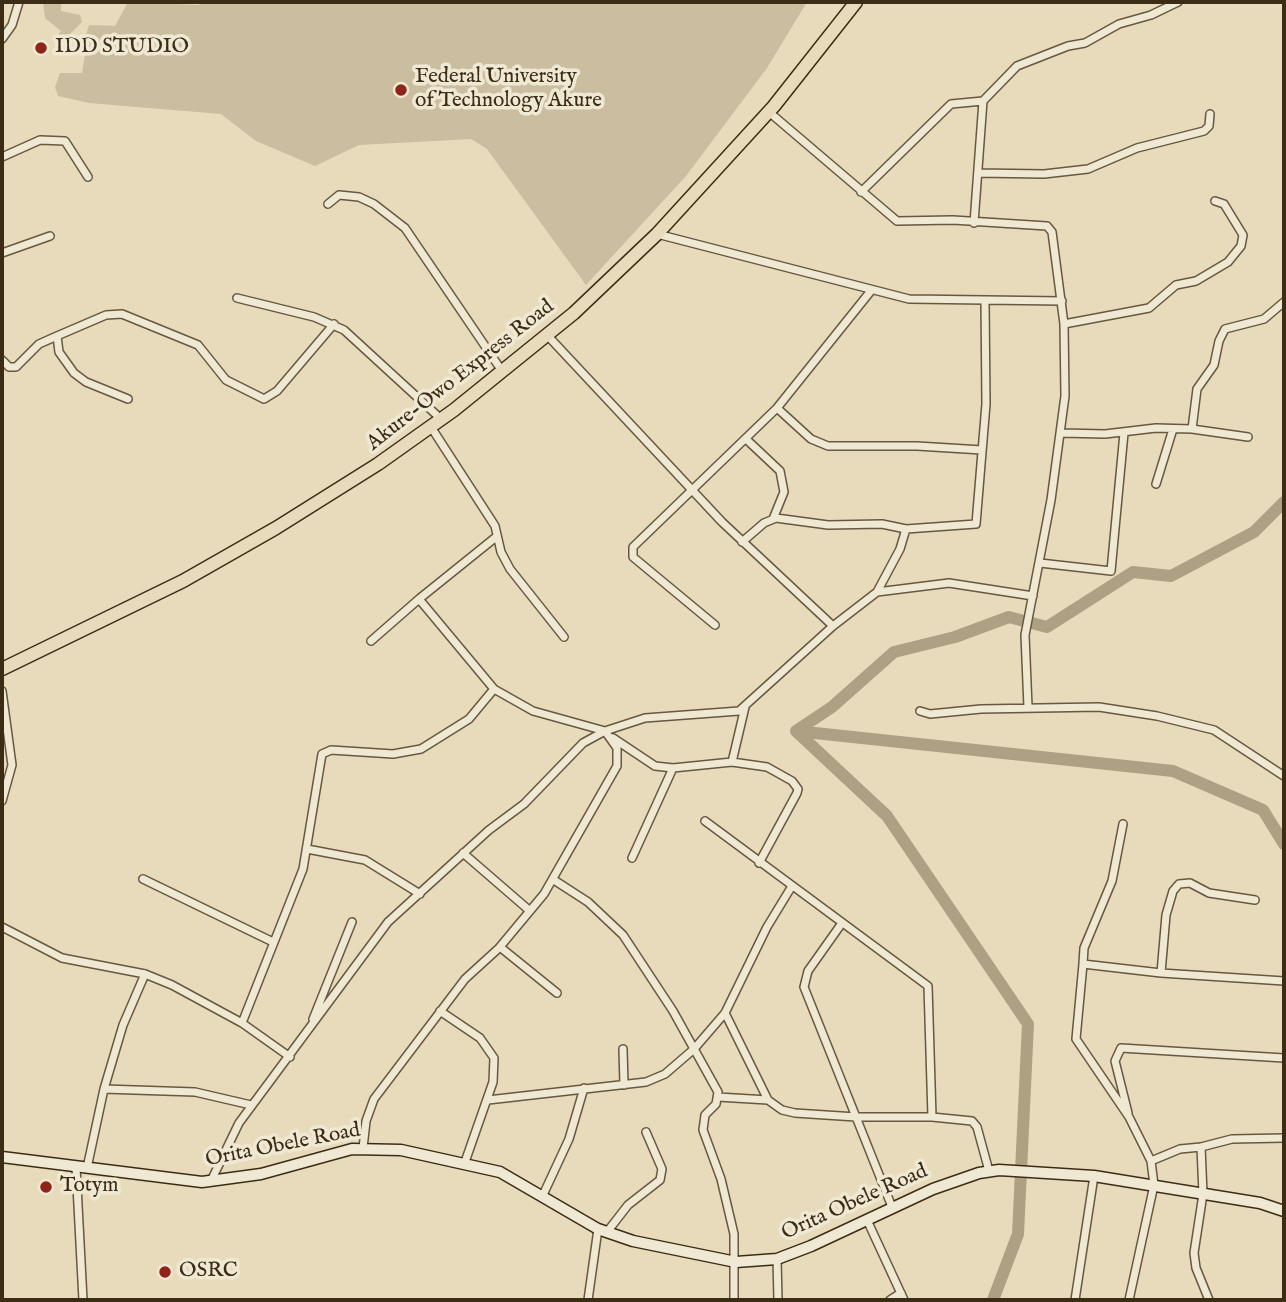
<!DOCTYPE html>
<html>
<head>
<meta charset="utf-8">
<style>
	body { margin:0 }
	#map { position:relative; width:1286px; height:1302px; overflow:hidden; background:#e7dbbc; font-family:"IM FELL English",serif }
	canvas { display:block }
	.frame { position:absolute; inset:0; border:4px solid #3c2c15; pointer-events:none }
</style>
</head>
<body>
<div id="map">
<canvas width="1286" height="1302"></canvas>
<div class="frame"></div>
</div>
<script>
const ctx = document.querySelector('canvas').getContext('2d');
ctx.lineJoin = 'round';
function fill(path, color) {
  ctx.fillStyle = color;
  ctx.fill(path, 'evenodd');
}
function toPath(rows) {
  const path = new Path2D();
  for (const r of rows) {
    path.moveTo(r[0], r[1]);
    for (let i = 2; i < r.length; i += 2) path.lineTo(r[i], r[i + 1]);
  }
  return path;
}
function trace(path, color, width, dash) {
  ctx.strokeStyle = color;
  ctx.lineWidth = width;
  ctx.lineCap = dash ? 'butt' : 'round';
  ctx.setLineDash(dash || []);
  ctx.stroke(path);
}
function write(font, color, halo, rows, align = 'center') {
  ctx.font = font + ' "IM FELL English",serif';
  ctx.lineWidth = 7;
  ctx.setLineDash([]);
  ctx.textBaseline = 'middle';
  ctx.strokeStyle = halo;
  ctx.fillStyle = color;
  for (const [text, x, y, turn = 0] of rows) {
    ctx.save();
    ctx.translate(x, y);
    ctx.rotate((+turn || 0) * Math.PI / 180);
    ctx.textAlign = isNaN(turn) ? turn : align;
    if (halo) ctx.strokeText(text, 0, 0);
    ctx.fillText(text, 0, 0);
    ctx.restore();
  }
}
fill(toPath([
	[43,2,61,2,61,11,80,15,82,22,62,42,56,37,61,31,45,18],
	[128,2,198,5,204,2,807,2,767,68,686,176,586,285,487,149,471,139,359,145,315,166,256,141,221,114,89,103,58,96,55,87,60,73,82,73,85,55,83,45,89,25,115,26]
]), '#cabda0');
trace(toPath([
	[796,731,1173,771,1263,810,1284,844],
	[993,1300,1018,1234,1028,1024,887,816,796,731,832,707,894,652,955,637,1009,617,1047,627,1133,572,1171,576,1254,532,1284,502]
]), '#ada083', 12);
const minor = toPath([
	[2,39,12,25,19,2],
	[769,112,897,221,953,220,1047,226,1052,232,1064,324,1065,396,1051,500,1025,635,1028,707],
	[2,157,40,140,65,141,88,177],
	[978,173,1044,174,1088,169,1137,148,1204,131,1209,126,1210,114],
	[861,192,951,104,983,101,1017,66,1068,46,1085,43,1119,24,1151,15,1178,2],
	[328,204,339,195,359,197,374,204,405,228,502,371],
	[974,223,983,101],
	[657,234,909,299,1062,301],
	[2,253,50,236],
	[237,298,314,317,344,330,441,419],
	[1064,324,1149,308,1176,285,1196,281,1228,262,1241,246,1243,235,1224,204,1215,201],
	[547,335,722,522,833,626],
	[2,360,9,367,16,367,39,344,57,336],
	[128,399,86,382,74,373,59,352,57,336,106,315,122,314,198,345,226,380,264,399,277,391,334,324],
	[777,408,811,439,828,446,917,446,982,450],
	[431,427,495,526,501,552,510,569,564,637],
	[1192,429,1197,389,1214,365,1219,341,1225,329,1264,319,1284,302],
	[1062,433,1105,434,1156,428,1192,429,1248,437],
	[746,439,780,471,784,492,773,519],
	[1156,484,1173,429],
	[742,542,764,523,776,518,828,525,882,524,906,529,976,524,986,404,985,301],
	[1040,563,1111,571,1124,433],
	[877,592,900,549,906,529],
	[715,625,633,557,633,547,777,408,870,292],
	[371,641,419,599],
	[2,691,12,765,2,801],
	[920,711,930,714,981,709,1099,707,1157,716,1214,730,1284,776],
	[613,738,655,766,673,768,732,762,767,767,792,781,798,789,797,793,759,863],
	[732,762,745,707],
	[705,821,928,986,932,1117],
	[1123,824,1112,881,1084,948,1083,964,1161,973,1284,981],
	[307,849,365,860,420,894],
	[463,853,530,911],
	[632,858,673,768],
	[143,879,273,942],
	[554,880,588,902,623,935,673,1011,718,1092,716,1104,705,1115,703,1130,721,1179,734,1234,734,1300],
	[842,923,808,971,804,987,892,1207],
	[2,927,62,958,145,974,172,985,242,1023,290,1057],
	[500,947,557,993],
	[1083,964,1076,1039,1129,1117,1151,1161,1154,1185,1129,1300],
	[1161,973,1166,915,1173,891,1179,884,1190,883,1209,893,1255,900],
	[440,1011,480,1038,494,1058,493,1082,465,1162],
	[725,1013,768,1100],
	[313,1019,352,922],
	[242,1023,303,869,322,754,331,750,393,754,421,749,469,719,494,689],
	[623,1049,624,1085],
	[104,1089,195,1092,251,1105],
	[718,1097,768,1100,782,1110,795,1113,856,1117,932,1117,972,1121,977,1127,989,1171],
	[488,1100,646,1082,665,1074,694,1049,725,1013,767,927,792,886],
	[1128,1113,1115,1061,1121,1048,1284,1058],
	[363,1148,366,1121,374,1099,465,979,499,948,544,894,617,766,617,748,605,731,533,711,494,689,419,599,496,537],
	[1151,1161,1180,1149,1201,1147],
	[76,1167,83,1300],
	[87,1168,104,1089,123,1025,145,974],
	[211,1181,239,1123,388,922,489,830,524,804,583,743,605,731,645,718,739,711,833,626,877,592,949,583,1033,596],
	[543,1195,569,1139,584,1088],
	[867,1220,904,1300],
	[607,1232,628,1205,660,1180,662,1169,646,1132],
	[777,1259,778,1300],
	[588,1300,598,1229],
	[890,1300,901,1293],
	[1075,1300,1094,1176],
	[1209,1300,1196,1268,1194,1253,1203,1194,1201,1147,1232,1139,1284,1138]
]);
const secondary = toPath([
	[2,1157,202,1182,261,1174,352,1149,401,1150,500,1172,598,1229,633,1241,736,1262,777,1259,811,1246,933,1189,979,1173,999,1170,1094,1176,1260,1203,1284,1211]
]);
const trunk = toPath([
	[2,669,183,581,276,528,378,464,454,410,574,313,657,234,774,106,856,2]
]);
trace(minor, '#67583f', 10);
trace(secondary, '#3c2c15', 13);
trace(trunk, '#3c2c15', 15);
trace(minor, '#efe8d3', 7);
trace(secondary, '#efe8d3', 10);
trace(trunk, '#e7dbbc', 12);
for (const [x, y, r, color] of [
	[41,48,7,"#8f2418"],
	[401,90,7,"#8f2418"],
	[46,1187,7,"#8f2418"],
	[165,1272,7,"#8f2418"]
]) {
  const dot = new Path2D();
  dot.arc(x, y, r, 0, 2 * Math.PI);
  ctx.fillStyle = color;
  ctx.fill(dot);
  trace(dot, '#efe8d3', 2.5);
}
write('21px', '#3c2c15', '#efe8d3', [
	["IDD STUDIO",55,48],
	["Federal University",415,78],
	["of Technology Akure",415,102],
	["Totym",60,1187],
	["OSRC",179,1272]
], 'left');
write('21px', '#3c2c15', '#efe8d3', [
	["Akure-Owo Express Road",461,376,-38],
	["Orita Obele Road",283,1146,-11],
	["Orita Obele Road",855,1203,-24]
]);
</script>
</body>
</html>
